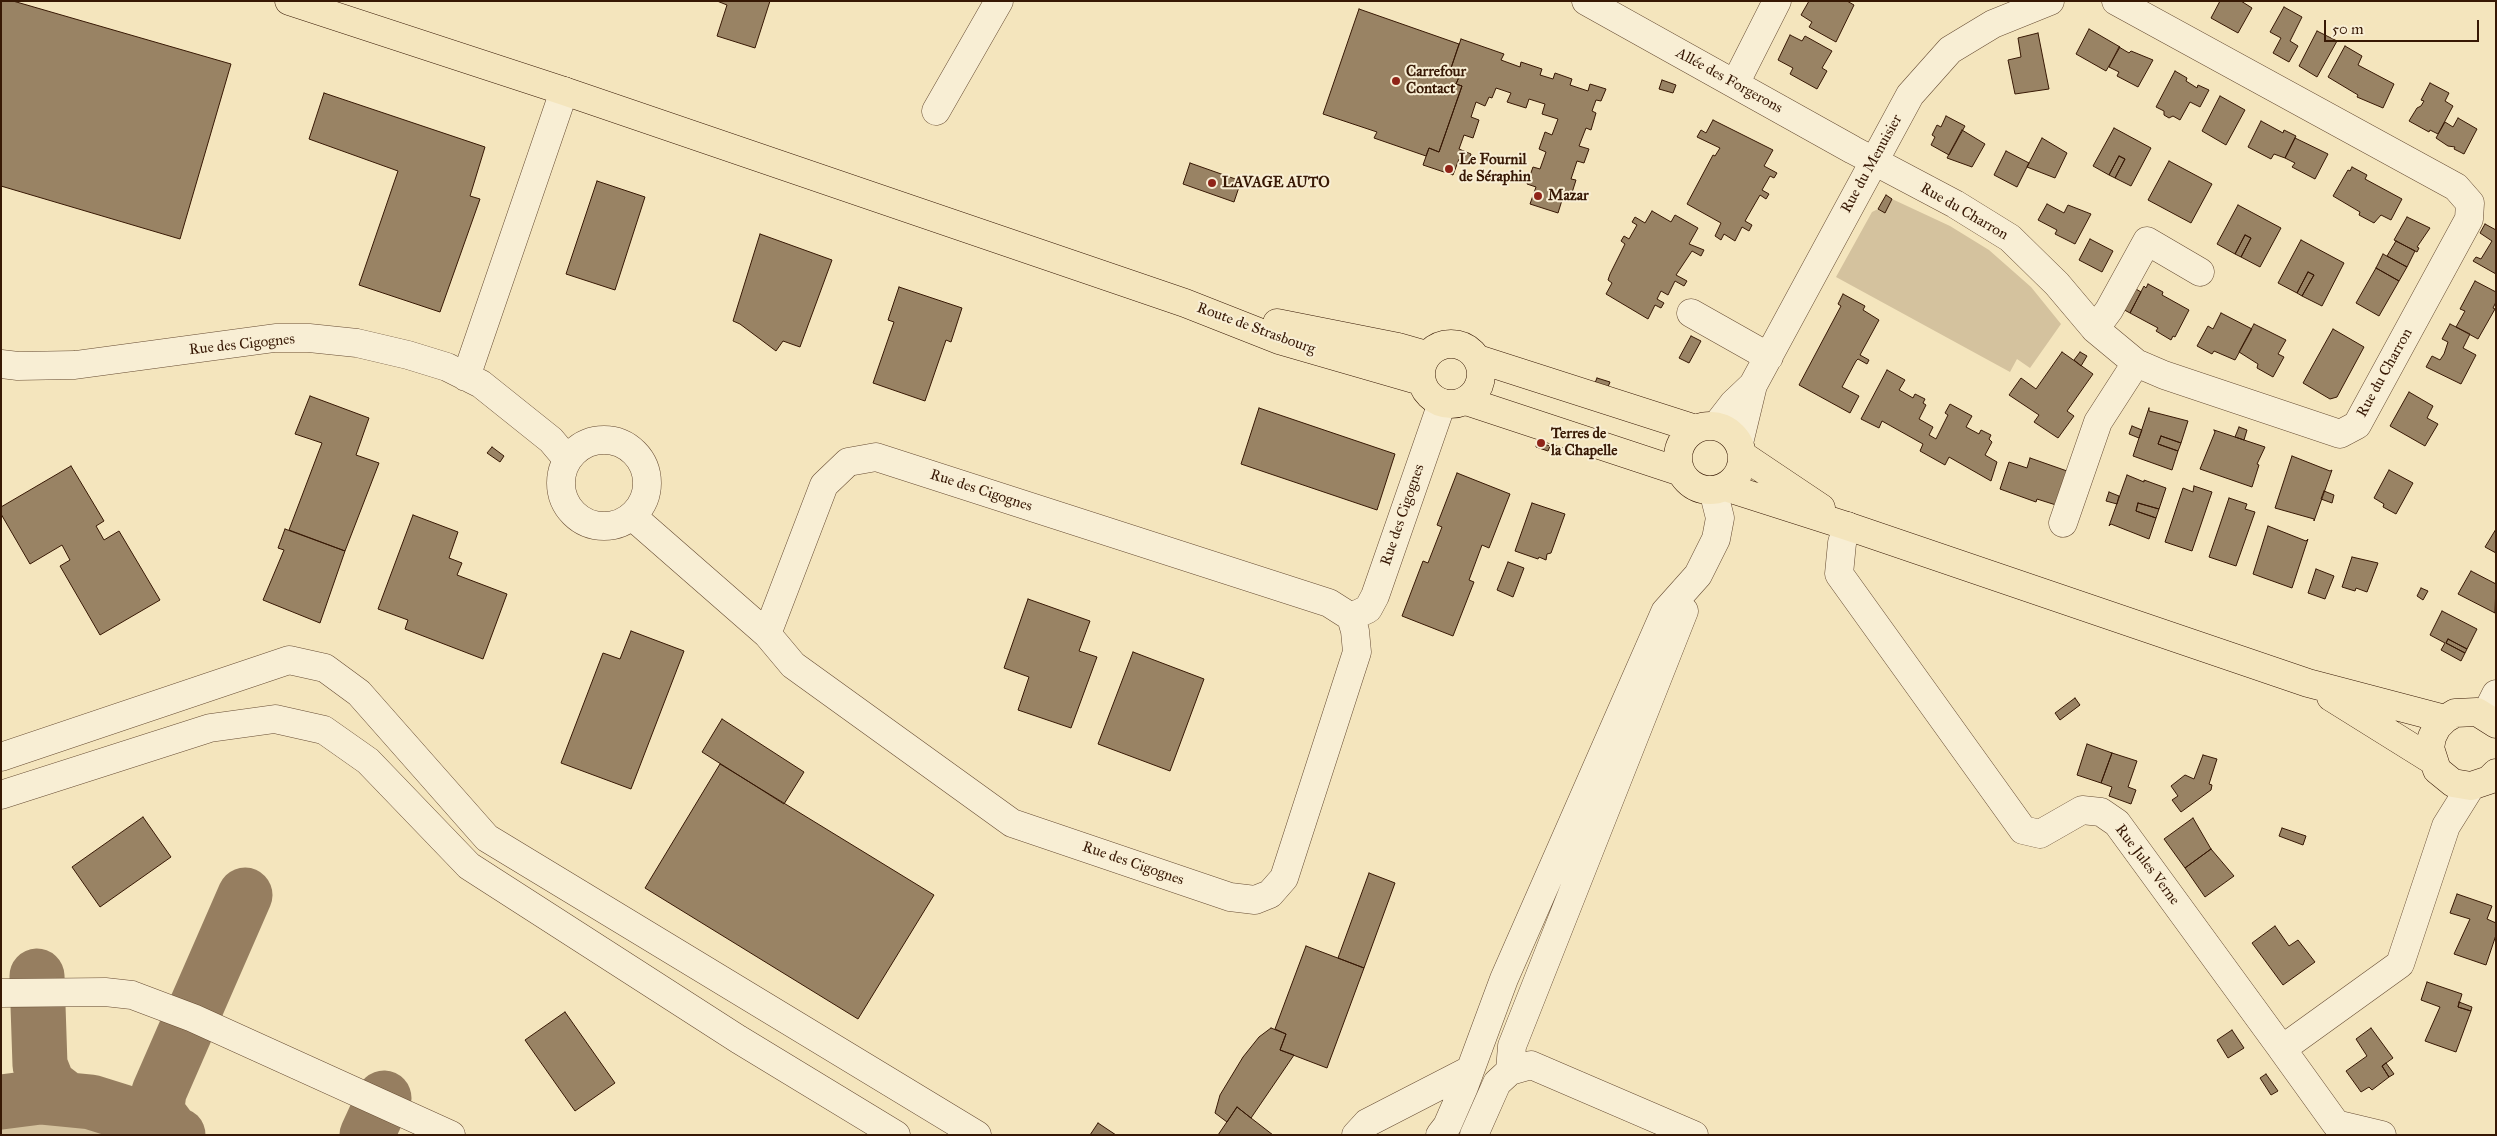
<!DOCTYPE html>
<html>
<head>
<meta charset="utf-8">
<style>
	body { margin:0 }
	#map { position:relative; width:2497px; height:1136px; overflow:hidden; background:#f4e5bd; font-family:"IM FELL Great Primer",serif }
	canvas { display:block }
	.frame { position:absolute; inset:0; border:2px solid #371804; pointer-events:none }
	.scale { position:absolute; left:2324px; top:20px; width:155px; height:22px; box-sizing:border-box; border:2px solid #371804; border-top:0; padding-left:6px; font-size:15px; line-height:18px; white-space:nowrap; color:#371804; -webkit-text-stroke:4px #f8eed4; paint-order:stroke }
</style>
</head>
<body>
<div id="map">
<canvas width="2497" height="1136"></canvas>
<div class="frame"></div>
<div class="scale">50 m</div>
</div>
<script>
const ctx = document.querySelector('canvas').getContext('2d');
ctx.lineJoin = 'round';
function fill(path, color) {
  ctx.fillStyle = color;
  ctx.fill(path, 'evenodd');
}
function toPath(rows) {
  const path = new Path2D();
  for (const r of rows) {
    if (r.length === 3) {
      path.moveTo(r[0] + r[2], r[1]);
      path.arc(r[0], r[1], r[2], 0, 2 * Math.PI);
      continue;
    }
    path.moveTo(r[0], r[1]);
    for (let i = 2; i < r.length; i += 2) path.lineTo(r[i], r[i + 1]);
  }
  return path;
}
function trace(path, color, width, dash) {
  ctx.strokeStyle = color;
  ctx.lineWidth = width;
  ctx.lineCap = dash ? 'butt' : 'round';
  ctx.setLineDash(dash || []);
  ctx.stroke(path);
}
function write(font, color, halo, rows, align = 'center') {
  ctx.font = font + ' "IM FELL Great Primer",serif';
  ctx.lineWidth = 4;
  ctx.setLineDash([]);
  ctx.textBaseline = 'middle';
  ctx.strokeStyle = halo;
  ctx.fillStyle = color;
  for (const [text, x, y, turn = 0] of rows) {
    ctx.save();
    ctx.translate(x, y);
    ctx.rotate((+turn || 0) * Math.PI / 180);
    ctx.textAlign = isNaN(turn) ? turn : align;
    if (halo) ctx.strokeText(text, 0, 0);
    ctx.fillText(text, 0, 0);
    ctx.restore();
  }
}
fill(toPath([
	[1892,199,1950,226,1989,250,2031,287,2061,324,2030,368,2017,359,2010,372,1836,277,1872,212,1878,209,1885,212],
	[39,1112,91,1120,125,1135,1,1135,1,1122]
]), '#d4c29e');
trace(toPath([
	[37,976,40,1065,48,1085,65,1098],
	[1,1102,40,1097,91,1102,123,1112,178,1135],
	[171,1131,159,1115,157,1107,159,1092,245,895],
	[367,1135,384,1098]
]), '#967e60', 55);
const building = toPath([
	[1,1,13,1,231,64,180,239,1,186,1,1],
	[717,1,770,1,755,48,717,36,727,5,717,1],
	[1809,1,1847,1,1854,5,1836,42,1809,27,1812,22,1801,15,1809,1],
	[2220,1,2241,1,2252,8,2238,33,2211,18,2220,1],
	[2284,7,2302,17,2290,41,2298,46,2289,62,2273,53,2281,38,2270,32,2284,7],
	[1359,9,1459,44,1449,74,1459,77,1456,84,1462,86,1439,152,1429,148,1426,156,1374,138,1377,132,1323,114,1359,9],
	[2089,29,2120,47,2106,71,2076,54,2089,29],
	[2317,31,2337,41,2317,77,2299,66,2317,31],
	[2038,33,2049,89,2015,94,2008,60,2021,57,2018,38,2038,33],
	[1790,35,1802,41,1805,36,1832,51,1822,68,1827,71,1817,89,1790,74,1793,68,1778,60,1790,35],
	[1461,39,1504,54,1501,60,1520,67,1521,62,1542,69,1540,75,1553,79,1555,73,1572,79,1570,85,1588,91,1590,84,1606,89,1601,101,1596,100,1592,111,1596,113,1591,130,1586,128,1579,146,1589,149,1584,163,1577,161,1571,179,1576,180,1570,199,1563,197,1558,213,1530,204,1536,187,1527,184,1533,167,1540,169,1546,152,1539,149,1545,132,1552,135,1558,119,1542,114,1545,104,1529,99,1526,108,1507,102,1511,93,1496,88,1492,98,1489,97,1485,106,1476,102,1471,117,1479,120,1473,138,1464,135,1459,149,1471,154,1468,163,1459,159,1453,175,1423,165,1429,148,1439,152,1462,86,1456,84,1459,77,1449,74,1461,39],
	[2345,46,2362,56,2358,65,2394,84,2383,108,2357,97,2358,95,2328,77,2345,46],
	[2119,47,2129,53,2131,51,2153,60,2138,87,2117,76,2119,72,2109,67,2119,47],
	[2175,71,2187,78,2186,81,2197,88,2198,85,2209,90,2200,107,2190,102,2180,120,2173,116,2169,118,2164,115,2164,111,2156,107,2175,71],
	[1662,80,1676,85,1673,93,1659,89,1662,80],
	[2430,83,2449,93,2445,101,2453,106,2438,134,2430,130,2429,132,2409,121,2417,108,2421,106,2424,101,2421,100,2430,83],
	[324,93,485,147,470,196,480,199,440,312,359,285,398,171,309,139,324,93],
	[2220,96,2245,110,2226,145,2202,131,2220,96],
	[1946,116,1965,126,1949,155,1931,145,1935,137,1932,135,1937,125,1941,127,1946,116],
	[2458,118,2477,129,2464,154,2454,149,2455,147,2448,146,2436,138,2445,122,2453,127,2458,118],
	[1713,120,1773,150,1764,166,1777,173,1774,178,1770,176,1762,190,1769,194,1766,199,1760,195,1745,221,1752,225,1749,231,1742,227,1735,241,1724,234,1721,240,1715,236,1721,223,1687,204,1713,155,1715,156,1720,148,1697,137,1701,130,1706,133,1713,120],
	[2261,121,2283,133,2284,130,2296,136,2285,158,2274,154,2271,159,2248,147,2261,121],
	[2114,128,2151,148,2131,186,2115,178,2125,159,2119,156,2109,175,2093,166,2114,128],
	[1962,130,1985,144,1972,167,1947,158,1962,130],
	[2042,138,2067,153,2055,178,2027,167,2042,138],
	[2295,138,2328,154,2315,179,2292,167,2295,163,2285,158,2295,138],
	[2006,151,2029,163,2017,187,1994,175,2006,151],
	[2119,156,2125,159,2115,178,2109,175,2119,156],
	[2169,161,2212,184,2191,223,2148,200,2169,161],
	[1190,163,1241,181,1234,202,1183,184,1190,163],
	[2352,167,2367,175,2365,179,2402,199,2391,220,2381,215,2374,223,2359,215,2360,212,2333,196,2348,170,2350,171,2352,167],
	[597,181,645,197,615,290,566,274,597,181],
	[1886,195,1892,199,1885,213,1878,209,1886,195],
	[2047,204,2064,213,2068,205,2091,214,2075,244,2055,234,2057,230,2038,220,2047,204],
	[2238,205,2281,228,2260,267,2241,257,2251,238,2245,235,2235,254,2217,244,2238,205],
	[1652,211,1671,222,1675,215,1698,228,1689,244,1704,250,1701,256,1692,251,1676,275,1687,281,1684,286,1675,281,1668,295,1661,291,1657,299,1664,303,1661,308,1655,305,1648,319,1606,294,1612,283,1608,280,1610,274,1625,244,1621,241,1624,236,1629,239,1637,225,1632,222,1635,217,1645,223,1652,211],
	[2407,217,2430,228,2417,247,2419,248,2417,252,2394,240,2407,217],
	[2485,224,2496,230,2496,274,2473,261,2476,257,2481,259,2492,241,2480,233,2485,224],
	[760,234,832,260,800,347,783,341,776,351,740,324,733,321,760,234],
	[2245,235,2251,238,2241,257,2235,254,2245,235],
	[2090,239,2113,251,2102,272,2079,260,2090,239],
	[2301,240,2344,263,2322,306,2302,296,2314,275,2308,272,2297,293,2278,283,2301,240],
	[2396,241,2415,251,2407,267,2387,256,2396,241],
	[2383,254,2407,267,2399,281,2376,268,2383,254],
	[2376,268,2399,281,2379,316,2356,303,2376,268],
	[2308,272,2314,275,2302,296,2297,293,2308,272],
	[2475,281,2496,292,2496,302,2493,308,2495,309,2478,339,2456,327,2465,311,2460,309,2475,281],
	[2148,284,2163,292,2162,295,2189,310,2175,337,2173,336,2171,340,2156,331,2158,328,2130,313,2144,286,2146,288,2148,284],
	[2131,286,2141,292,2130,313,2119,307,2131,286],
	[899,287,962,308,951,342,946,340,925,401,873,383,894,322,888,320,899,287],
	[1843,294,1865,306,1863,310,1879,320,1860,355,1869,360,1867,364,1858,359,1856,361,1842,387,1859,396,1850,413,1799,385,1841,306,1838,304,1843,294],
	[2221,313,2252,329,2235,360,2214,351,2212,354,2197,346,2208,326,2213,329,2221,313],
	[2254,324,2286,340,2278,354,2284,357,2273,377,2257,368,2258,364,2239,352,2254,324],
	[2450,324,2470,334,2463,348,2476,355,2461,384,2426,367,2432,356,2440,360,2444,354,2448,342,2442,339,2450,324],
	[2333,329,2364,347,2337,397,2330,399,2303,383,2333,329],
	[1691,336,1701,341,1689,363,1679,358,1691,336],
	[2062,352,2093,374,2067,411,2074,416,2058,438,2034,422,2039,415,2009,395,2021,378,2036,389,2062,352],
	[2080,352,2087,356,2081,366,2074,360,2080,352],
	[1887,370,1905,380,1899,390,1913,398,1915,394,1925,399,1923,403,1926,405,1919,419,1933,427,1929,435,1936,439,1948,415,1945,413,1950,404,1972,416,1966,427,1979,434,1981,430,1991,435,1989,439,1992,442,1985,455,1997,462,1991,481,1949,457,1945,465,1920,451,1923,444,1882,421,1879,428,1861,419,1887,370],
	[1597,378,1610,382,1608,387,1595,383,1597,378],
	[2409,392,2433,406,2427,418,2438,424,2425,446,2390,426,2409,392],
	[310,396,369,418,356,455,379,463,345,551,289,530,322,443,295,434,310,396],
	[1259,408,1395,454,1377,510,1241,464,1259,408],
	[2149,408,2149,411,2188,421,2181,443,2161,436,2158,444,2178,451,2172,470,2133,456,2149,408],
	[2132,426,2142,430,2139,438,2129,434,2132,426],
	[2239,427,2247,430,2244,440,2235,437,2239,427],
	[2214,430,2265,447,2257,464,2259,465,2252,487,2200,469,2215,432,2214,430],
	[2161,436,2181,443,2178,451,2158,444,2161,436],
	[1537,442,1550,446,1548,451,1536,447,1537,442],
	[492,447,504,456,500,462,487,453,492,447],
	[2292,456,2330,471,2332,470,2314,521,2314,519,2275,508,2292,456],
	[2030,458,2067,471,2056,505,2037,499,2036,502,2000,489,2009,462,2027,468,2030,458],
	[71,466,104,521,96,526,104,540,119,531,160,600,100,635,60,566,70,560,62,545,30,564,1,514,1,507,71,466],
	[2389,470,2413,483,2396,514,2383,507,2384,504,2374,498,2389,470],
	[1457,473,1510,494,1489,548,1482,545,1469,580,1474,582,1453,636,1402,616,1423,561,1428,563,1442,527,1437,525,1457,473],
	[2127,475,2144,482,2144,480,2166,488,2159,509,2138,503,2136,511,2156,518,2149,539,2111,524,2109,526,2127,475],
	[2194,486,2212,492,2192,551,2165,542,2183,488,2193,492,2194,486],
	[2324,491,2334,495,2332,503,2321,499,2324,491],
	[2109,492,2119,496,2117,504,2106,501,2109,492],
	[2229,498,2247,504,2245,509,2255,512,2236,566,2209,557,2229,498],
	[1532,503,1565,514,1551,553,1547,554,1546,560,1539,557,1538,559,1515,551,1532,503],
	[2138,503,2159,509,2156,518,2136,511,2138,503],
	[413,515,458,532,449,558,462,563,457,575,507,594,483,659,405,629,408,620,378,609,413,515],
	[2268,526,2306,541,2308,539,2292,588,2253,574,2268,526],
	[285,529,345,551,320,623,263,600,284,550,278,548,285,529],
	[2496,529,2496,553,2485,547,2496,529],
	[2352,557,2378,563,2367,592,2356,588,2355,591,2342,587,2352,557],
	[1508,562,1524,568,1513,597,1497,590,1508,562],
	[2316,569,2334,576,2325,599,2308,593,2316,569],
	[2471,571,2496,584,2495,613,2458,594,2471,571],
	[2421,588,2428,591,2423,600,2417,596,2421,588],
	[1028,599,1090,621,1079,651,1097,657,1071,728,1018,710,1029,677,1004,668,1028,599],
	[2442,611,2477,629,2467,649,2448,639,2446,643,2465,653,2461,661,2441,650,2445,643,2430,635,2442,611],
	[631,631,684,651,631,789,561,763,603,653,620,659,631,631],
	[2448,639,2467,649,2465,653,2446,643,2448,639],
	[1133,652,1204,679,1170,771,1098,744,1133,652],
	[2075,698,2080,705,2060,720,2055,713,2075,698],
	[722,719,804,772,784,804,702,752,722,719],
	[2087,744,2112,753,2101,783,2077,775,2087,744],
	[2112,753,2137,761,2128,787,2136,790,2131,804,2109,796,2112,787,2101,783,2112,753],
	[2203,755,2217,759,2209,784,2212,785,2211,790,2181,812,2172,800,2178,796,2171,786,2185,775,2194,779,2203,755],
	[720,764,934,895,858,1019,645,888,720,764],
	[143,817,171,857,100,907,72,867,143,817],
	[2193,818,2211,849,2185,868,2164,839,2193,818],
	[2282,828,2306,836,2303,845,2279,836,2282,828],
	[2211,849,2234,876,2205,897,2185,868,2211,849],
	[1369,873,1395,883,1364,968,1338,958,1369,873],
	[2457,894,2492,906,2487,919,2496,923,2496,935,2486,965,2454,954,2470,919,2450,913,2457,894],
	[2275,926,2289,946,2298,940,2315,962,2283,985,2252,943,2275,926],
	[1306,946,1364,968,1327,1068,1280,1050,1286,1034,1275,1029,1306,946],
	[2427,982,2462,994,2458,1007,2471,1011,2456,1052,2425,1041,2440,1007,2421,1000,2427,982],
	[2459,1002,2472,1007,2471,1011,2458,1007,2459,1002],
	[565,1012,615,1083,575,1111,525,1040,565,1012],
	[1271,1028,1286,1034,1280,1050,1294,1055,1251,1118,1237,1107,1227,1122,1215,1113,1220,1095,1243,1057,1259,1037,1271,1028],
	[2371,1028,2393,1058,2382,1066,2389,1077,2372,1090,2369,1087,2361,1092,2346,1071,2367,1056,2356,1039,2371,1028],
	[2232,1030,2244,1048,2228,1058,2217,1040,2232,1030],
	[2386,1063,2394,1074,2389,1077,2382,1066,2386,1063],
	[2266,1074,2278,1091,2271,1095,2260,1078,2266,1074],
	[1237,1107,1251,1118,1273,1135,1218,1135,1237,1107],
	[1098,1123,1116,1135,1090,1135,1098,1123]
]);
fill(building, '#998364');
trace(building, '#371804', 1);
const minor = toPath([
	[1586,1,1853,150,1955,204,2010,238,2057,284,2095,329,2136,363,2164,375,2340,434,2357,425,2469,219,2470,203,2456,187,2116,1],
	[1735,84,1777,1],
	[936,111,999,1],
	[1691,313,1769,357],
	[2095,329,2109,310,2147,241,2200,272],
	[1,364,18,366,75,365,275,338,309,338,357,343,408,355,447,367,481,384,551,440,567,459],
	[466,377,564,91],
	[1716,426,1733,404,1753,385],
	[604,483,43],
	[1739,443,1753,385,1910,95,1950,50,1993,24,2050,1],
	[632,516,767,634,793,665,1012,823,1230,897,1255,900,1270,894,1284,878,1357,652,1355,631,1351,617,1329,603,876,457,848,462,824,485,767,634],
	[2063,523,2098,422,2136,363],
	[1847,526,1842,543,1839,574,2023,830,2040,834,2082,810,2101,812,2117,823,2282,1049,2400,964,2446,826,2471,786],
	[1351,617,1368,609,1375,596,1442,403],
	[2485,716,2496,694],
	[1,757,289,660,325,668,359,693,487,838,977,1135],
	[1,795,210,728,275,719,324,730,368,761,469,866,738,1039,896,1135],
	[1,993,105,992,132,995,193,1018,451,1135],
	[2282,1049,2336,1124,2382,1135],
	[1510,1071,1512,1046,1684,611],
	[1356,1135,1367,1123,1470,1070],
	[1440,1135,1447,1126,1464,1087,1504,979,1665,612,1698,575,1716,539,1720,518,1713,490],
	[1474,1135,1497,1083,1510,1071,1531,1065,1694,1135]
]);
const major = toPath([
	[289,1,564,91,1185,303,1279,340,1421,381],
	[1277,323,1398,347,1426,355],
	[1451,374,30],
	[1478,359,1696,429],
	[1466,401,1681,472],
	[1710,458,32],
	[1742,455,1821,508],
	[1725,487,1847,526,2308,683,2445,719],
	[2331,697,2432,760],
	[2496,724,2477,712,2455,713,2445,719,2437,727,2432,737,2430,748,2437,770,2453,783,2471,786,2489,780,2496,773]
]);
trace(minor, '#664b32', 29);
trace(major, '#371804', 29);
trace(minor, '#f8eed4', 28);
trace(major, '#f4e5bd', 28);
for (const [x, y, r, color] of [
	[1396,81,5,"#8f2418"],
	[1449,169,5,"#8f2418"],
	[1212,183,5,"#8f2418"],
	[1538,196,5,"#8f2418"],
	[1541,443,5,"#8f2418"]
]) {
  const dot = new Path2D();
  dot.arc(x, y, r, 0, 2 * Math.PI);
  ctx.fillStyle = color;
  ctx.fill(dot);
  trace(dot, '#f8eed4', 2);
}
write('bold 15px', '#371804', '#f8eed4', [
	["Carrefour",1406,72],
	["Contact",1406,89],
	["Le Fournil",1459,160],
	["de Séraphin",1459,177],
	["LAVAGE AUTO",1222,183],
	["Mazar",1548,196],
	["Terres de",1551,434],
	["la Chapelle",1551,451]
], 'left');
write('15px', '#371804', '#f8eed4', [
	["Allée des Forgerons",1729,81,29],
	["Rue du Menuisier",1872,164,-61],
	["Rue du Charron",1964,212,30],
	["Route de Strasbourg",1256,329,20],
	["Rue des Cigognes",242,345,-6],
	["Rue du Charron",2385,373,-61],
	["Rue des Cigognes",981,491,18],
	["Rue des Cigognes",1403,515,-71],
	["Rue des Cigognes",1133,864,19],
	["Rue Jules Verne",2147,865,53]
]);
</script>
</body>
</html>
